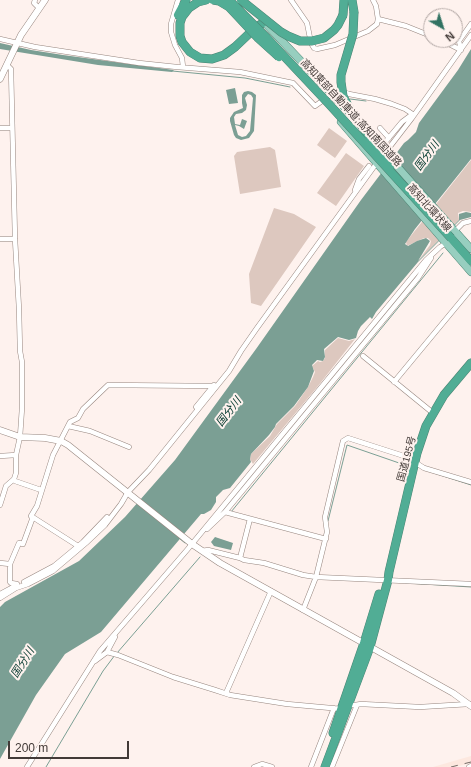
<!DOCTYPE html>
<html>
<head>
<meta charset="utf-8">
<style>
	body { margin:0 }
	#map { position:relative; width:471px; height:767px; overflow:hidden; background:#fef2ee; font-family:Helvetica,sans-serif }
	canvas { display:block }
	.north { position:absolute; left:423px; top:8px; width:40px; height:40px; box-sizing:border-box; background:#fef2ee; border:1px solid #b3a8a5; border-radius:50%; rotate:141deg; font-size:11px; font-weight:700; line-height:16px; text-align:center; color:#423a37 }
	.north::after { content:''; display:block; margin:auto; width:14px; height:18px; background:#317262; clip-path:polygon(50% 0,100% 100%,50% 72%,0 100%) }
	.scale { position:absolute; left:8px; top:741px; width:121px; height:18px; box-sizing:border-box; border:2px solid #423a37; border-top:0; padding-left:5px; font-size:12px; line-height:14px; white-space:nowrap; color:#423a37; -webkit-text-stroke:3px #fef2ee; paint-order:stroke }
</style>
</head>
<body>
<div id="map">
<canvas width="471" height="767"></canvas>
<div class="north">N</div>
<div class="scale">200 m</div>
</div>
<script>
const ctx = document.querySelector('canvas').getContext('2d');
ctx.lineJoin = 'round';
function fill(path, color) {
  ctx.fillStyle = color;
  ctx.fill(path, 'evenodd');
}
function toPath(rows) {
  const path = new Path2D();
  for (const r of rows) {
    path.moveTo(r[0], r[1]);
    for (let i = 2; i < r.length; i += 2) path.lineTo(r[i], r[i + 1]);
  }
  return path;
}
function trace(path, color, width, dash) {
  ctx.strokeStyle = color;
  ctx.lineWidth = width;
  ctx.lineCap = dash ? 'butt' : 'round';
  ctx.setLineDash(dash || []);
  ctx.stroke(path);
}
function write(font, color, halo, rows, align = 'center') {
  ctx.font = font + ' Helvetica,"Noto Sans JP",sans-serif';
  ctx.lineWidth = 4;
  ctx.setLineDash([]);
  ctx.textBaseline = 'middle';
  ctx.strokeStyle = halo;
  ctx.fillStyle = color;
  for (const [text, x, y, turn = 0] of rows) {
    ctx.save();
    ctx.translate(x, y);
    ctx.rotate((+turn || 0) * Math.PI / 180);
    ctx.textAlign = isNaN(turn) ? turn : align;
    if (halo) ctx.strokeText(text, 0, 0);
    ctx.fillText(text, 0, 0);
    ctx.restore();
  }
}
fill(toPath([
	[471,756,471,763,455,767,433,767]
]), '#fde8df');
fill(toPath([
	[329,128,347,141,335,158,317,145],
	[270,147,275,150,281,187,240,194,234,156,237,152],
	[346,153,364,166,336,206,317,193],
	[471,160,471,212,463,211,458,213,459,220,418,261,430,245,431,241,428,238,424,238,407,246,406,242],
	[274,208,294,214,316,227,261,306,251,303,249,274],
	[338,338,349,341,355,339,318,386,253,464,250,459,251,454,270,436,277,424,295,406,308,387,313,377,315,372,312,366,318,361,320,362,323,361,325,358,325,350]
]), '#ddc8bf');
fill(toPath([
	[0,43,31,50,63,55,174,70,172,72,98,65,0,49],
	[471,49,471,159,415,229,405,244,408,246,417,241,426,238,430,241,418,261,459,220,459,214,466,212,471,213,471,217,460,220,418,262,376,312,372,319,370,317,361,326,358,331,356,338,349,340,338,337,324,349,325,357,323,361,317,360,312,365,314,371,308,387,294,406,276,424,275,427,269,435,251,454,250,459,251,462,230,488,223,490,216,497,216,502,211,510,204,514,201,514,101,632,65,654,36,695,0,759,0,607,5,602,79,561,125,517,175,460,256,349,361,200,404,143,408,140,416,132,419,123,458,70],
	[235,88,238,103,229,104,226,90],
	[248,91,252,92,256,95,254,131,249,138,241,140,236,138,234,135,230,121,230,118,234,112,243,108,242,103,242,95,244,92],
	[248,94,251,95,253,98,250,131,246,136,242,137,238,135,235,125,239,126,244,129,247,121,242,119,240,125,235,124,234,117,236,114,242,113,246,110,247,105,245,98],
	[215,537,233,543,231,550,214,546,211,542]
]), '#7b9f94');
trace(toPath([
	[172,71,245,78,290,87],
	[350,99,366,101],
	[428,471,471,485],
	[231,512,443,253],
	[328,521,347,445,402,464],
	[180,539,185,543],
	[406,583,471,587],
	[117,653,200,557],
	[46,767,103,671,115,655]
]), '#7b9f94', 1);
trace(toPath([
	[379,152,387,140]
]), '#d8cdc9', 4.5, [4.5, 2]);
const street = toPath([
	[35,0,34,3,39,8],
	[178,0,171,24,171,32,175,45,182,58,183,67],
	[291,0,307,23,311,43,314,48,317,49,335,45,368,31,377,24,378,19,376,6,373,0],
	[378,19,406,26,431,36],
	[0,39,35,47,139,63,177,67,240,72,293,83,315,106,332,94,340,91,349,94,375,99,392,104,405,109,414,115],
	[441,40,461,50],
	[461,50,459,41,471,24],
	[0,128,12,128],
	[380,128,389,138],
	[387,140,402,122,410,116,414,115],
	[385,153,412,118,471,35],
	[355,190,359,179,369,166],
	[455,231,463,223,471,221],
	[0,239,15,239],
	[363,356,433,413],
	[394,382,471,289],
	[196,407,214,385],
	[68,426,90,431,129,447],
	[0,456,16,455],
	[14,479,15,481,41,490],
	[0,505,6,486,14,479,16,473,16,455,20,437,22,408,22,362,20,351,19,309,15,239,11,69,7,65],
	[207,529,225,512],
	[326,539,225,512,418,278,431,258],
	[78,546,31,516,37,506,53,455,70,422,78,418,83,409,108,385,213,386],
	[202,551,208,550,240,558,250,519],
	[240,558,244,560,264,563,303,575,316,577,471,584],
	[0,563,10,564,10,582,11,583,17,584],
	[10,564,19,543,23,544,33,517],
	[24,582,54,566,83,542,107,517],
	[0,594,17,585],
	[0,598,16,588,28,584,53,571,86,543,105,525,121,504,128,492,149,470,229,371,241,351,257,328,376,164],
	[303,610,316,577,327,532,325,517,343,441,348,438,407,457,424,468,471,482],
	[115,637,107,652,118,655,173,677,215,690,230,695,287,704,342,709],
	[95,661,107,652],
	[226,693,271,591],
	[350,705,355,705,361,704,420,707,469,704],
	[27,767,100,651,187,550,426,260,440,247,446,243],
	[254,767,262,764,272,767],
	[311,767,334,708],
	[332,767,357,705],
	[469,767,471,766]
]);
const secondary = toPath([
	[0,79,21,35,45,0],
	[0,430,20,437,45,438,61,441,68,445,192,544,220,563,453,693,471,706]
]);
const primary = toPath([
	[265,23,350,113],
	[341,122,471,272],
	[386,154,471,249]
]);
const highway = toPath([
	[206,0,198,2,189,8,182,17,180,23,180,36,182,42,190,52,200,58,212,59,224,55,235,47,254,29,264,22],
	[352,0,354,12],
	[178,15,186,0],
	[343,15,344,0],
	[451,238,471,261],
	[333,733,364,643,379,594],
	[325,767,370,647,388,580,389,572,417,453,426,426,444,395,471,363]
]);
trace(street, '#97867f', 5.5);
trace(secondary, '#97867f', 7);
trace(primary, '#4c8574', 8);
trace(highway, '#4c8574', 9);
trace(street, '#fff', 4.5);
trace(secondary, '#fff', 6);
trace(primary, '#97cebf', 7);
trace(highway, '#51ad95', 8);
trace(toPath([
	[451,767,471,762]
]), '#746b67', 1, [7, 7]);
const highwayBridge = toPath([
	[213,0,219,1,229,7,258,38,279,57],
	[229,0,267,38,328,103,451,238],
	[241,0,281,32,288,36,300,41,312,41,324,38,334,30,338,25,343,15],
	[354,12,353,34,341,75,341,82,343,96,352,113,391,165]
]);
trace(highwayBridge, '#4c8574', 9, []);
trace(highwayBridge, '#51ad95', 8);
write('10px', '#423a37', '#fef2ee', [
	["高知東部自動車道;高知南国道路",351,113,47],
	["高知北環状線",429,208,48],
	["国道195号",407,459,-75]
]);
write('italic 11px', '#00372c', '#fef2ee', [
	["国分川",427,156,-54],
	["国分川",229,412,-52],
	["国分川",23,663,-58]
]);
</script>
</body>
</html>
